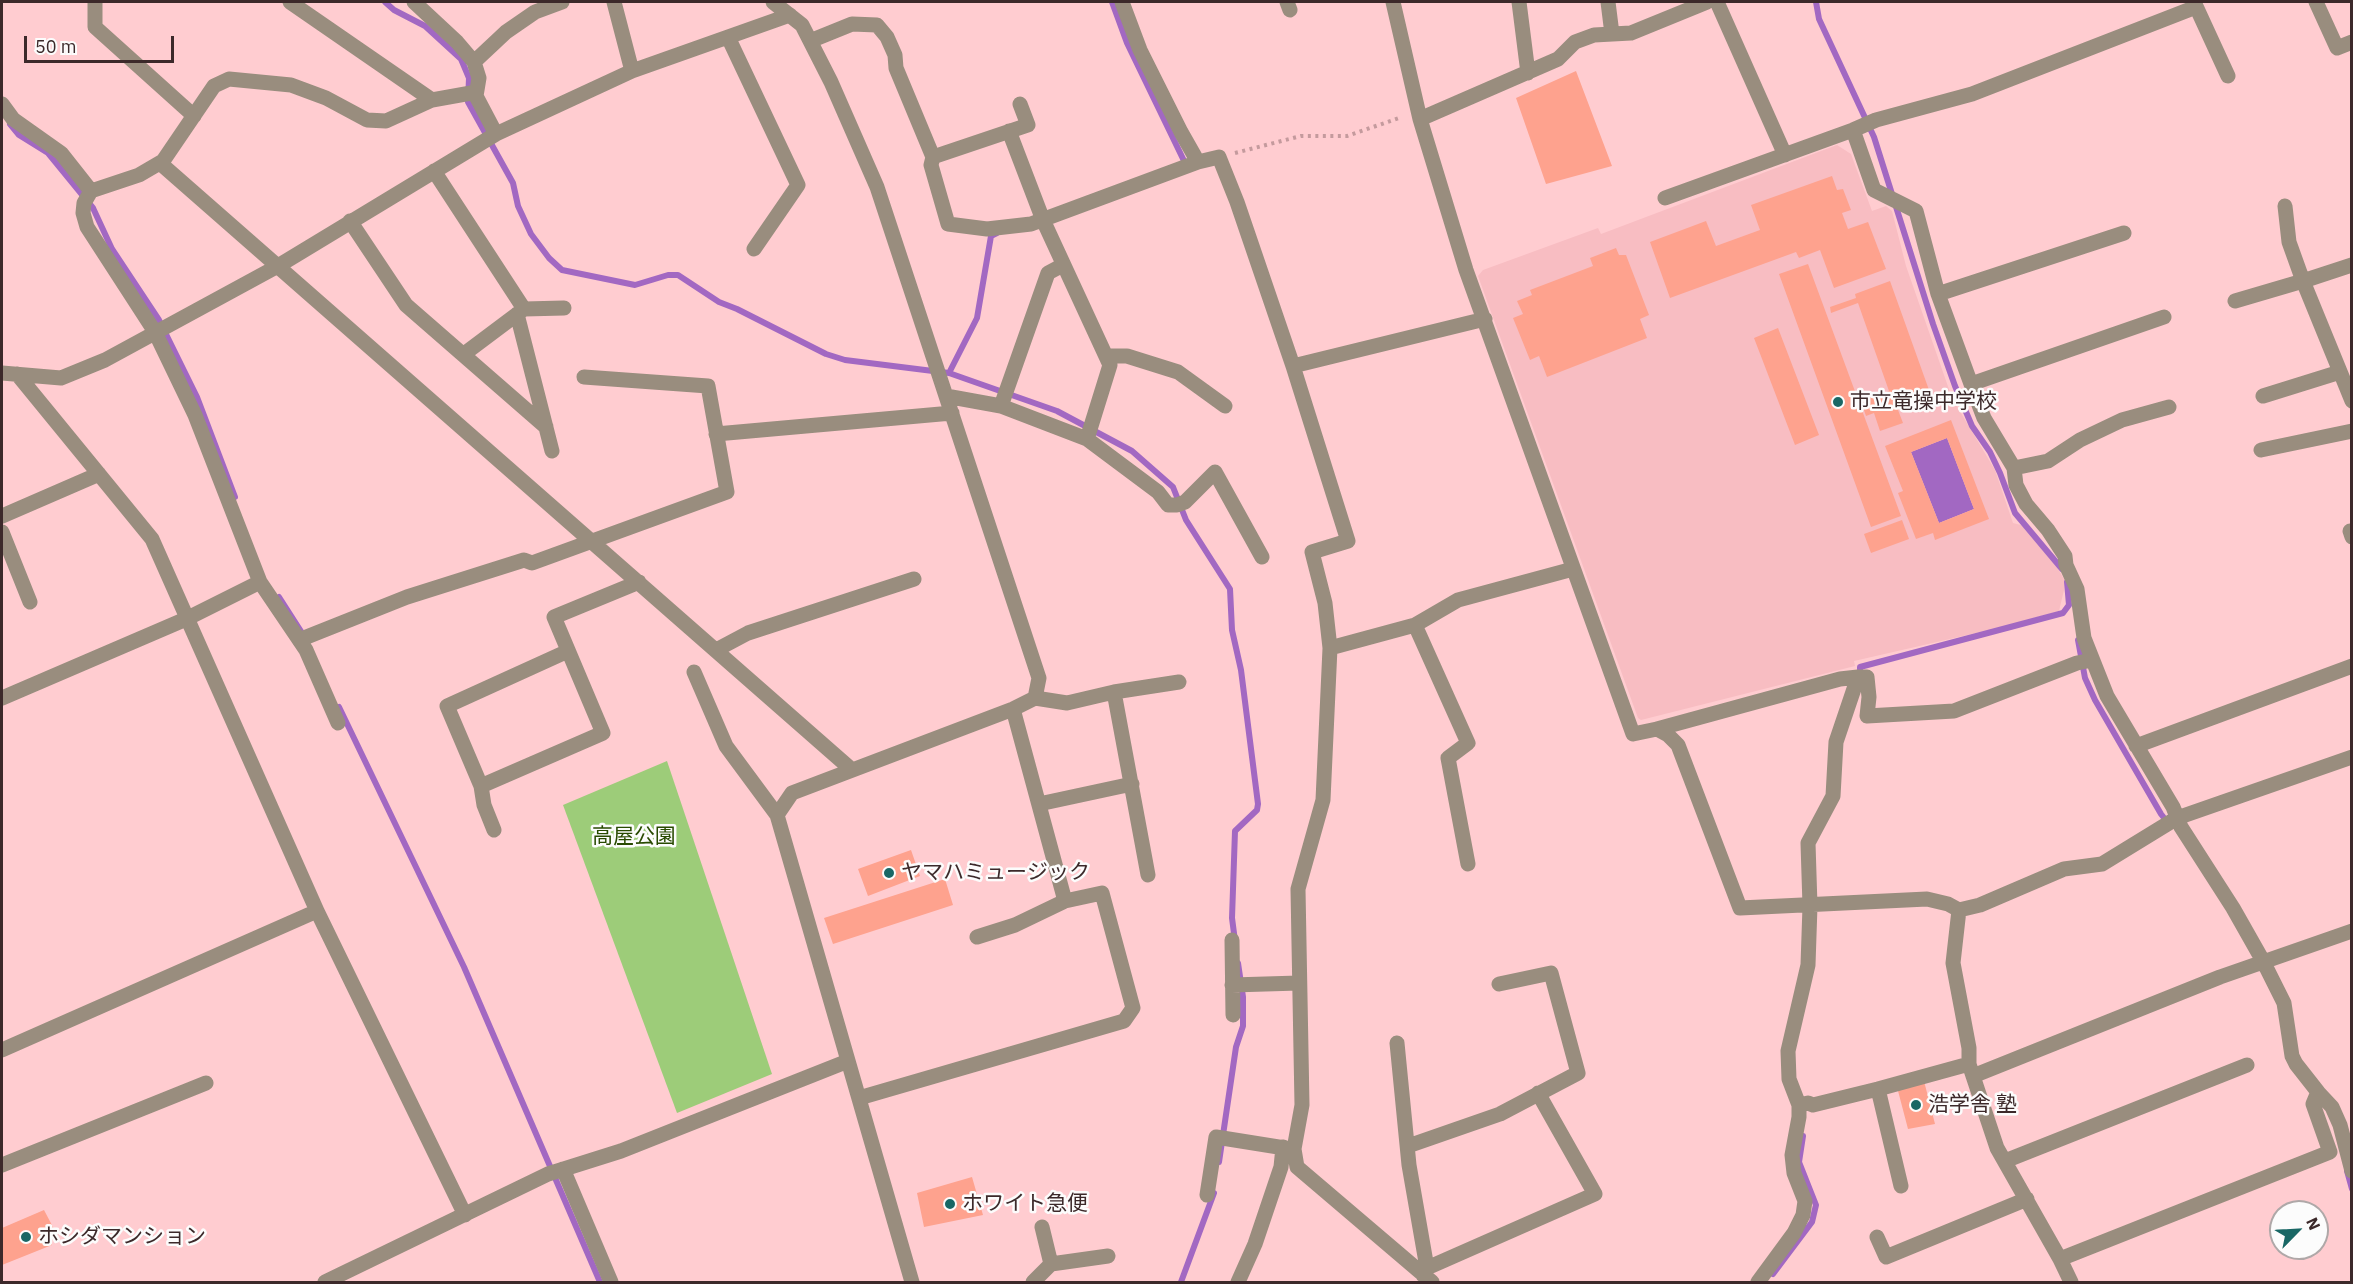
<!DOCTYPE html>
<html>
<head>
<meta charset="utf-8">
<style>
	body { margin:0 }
	#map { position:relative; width:2353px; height:1284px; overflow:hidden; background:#ffccd0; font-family:"IBM Plex Sans",sans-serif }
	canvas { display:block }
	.frame { position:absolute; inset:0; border:3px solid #3c292a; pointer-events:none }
	.north { position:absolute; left:2269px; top:1200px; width:60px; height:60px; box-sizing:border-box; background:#fcfcfc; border:2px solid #afa8a8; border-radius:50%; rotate:66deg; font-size:16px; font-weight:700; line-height:24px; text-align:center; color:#3c292a }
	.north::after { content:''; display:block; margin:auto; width:21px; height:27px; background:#196765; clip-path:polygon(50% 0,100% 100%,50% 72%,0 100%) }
	.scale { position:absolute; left:24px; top:36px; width:150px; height:27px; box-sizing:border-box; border:3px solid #3c292a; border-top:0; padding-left:8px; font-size:18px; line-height:21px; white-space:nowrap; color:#3c292a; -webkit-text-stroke:4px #fcfcfc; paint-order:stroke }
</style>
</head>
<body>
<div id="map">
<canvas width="2353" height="1284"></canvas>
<div class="frame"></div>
<div class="north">N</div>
<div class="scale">50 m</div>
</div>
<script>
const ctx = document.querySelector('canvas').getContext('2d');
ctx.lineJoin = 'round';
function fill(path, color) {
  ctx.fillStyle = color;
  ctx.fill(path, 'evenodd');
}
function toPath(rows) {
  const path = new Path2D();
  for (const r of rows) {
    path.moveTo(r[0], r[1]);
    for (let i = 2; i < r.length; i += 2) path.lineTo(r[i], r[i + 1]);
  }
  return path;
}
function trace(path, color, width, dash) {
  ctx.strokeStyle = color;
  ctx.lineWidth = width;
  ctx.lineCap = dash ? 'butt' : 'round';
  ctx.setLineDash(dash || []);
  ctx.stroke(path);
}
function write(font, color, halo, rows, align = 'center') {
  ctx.font = font + ' "IBM Plex Sans","Noto Sans JP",sans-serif';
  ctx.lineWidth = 5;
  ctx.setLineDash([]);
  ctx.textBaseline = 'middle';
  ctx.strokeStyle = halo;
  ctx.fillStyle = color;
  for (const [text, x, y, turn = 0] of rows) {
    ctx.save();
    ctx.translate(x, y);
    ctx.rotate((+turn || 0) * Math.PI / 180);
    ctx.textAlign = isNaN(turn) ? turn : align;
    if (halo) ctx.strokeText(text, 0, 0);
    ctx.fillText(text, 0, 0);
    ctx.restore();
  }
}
fill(toPath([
	[1837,145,1851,154,1872,211,1886,206,1892,211,1906,266,1952,398,1995,470,2013,523,2021,525,2057,567,2064,579,2064,590,2059,611,1998,628,1854,661,1855,666,1641,720,1638,718,1478,276,1483,270,1598,228,1601,234]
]), '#f8bdc2');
fill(toPath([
	[667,761,772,1074,677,1113,563,805]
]), '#9dcc79');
fill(toPath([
	[1947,438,1974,509,1939,523,1911,452]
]), '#a268c2');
trace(toPath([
	[385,2,394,10,425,26,461,59,469,78,468,102,513,183,518,206,531,234,549,258,562,270,635,285,668,275,678,275,719,302,737,309,826,354,845,360,949,373,1057,411,1132,451,1173,487,1186,520,1230,589,1232,630,1241,670,1258,804,1257,810,1235,831,1232,918,1235,941],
	[1112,2,1127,43,1186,165],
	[1816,2,1819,19,1874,137,1933,324,1955,386,1972,426,1990,452,2000,473,2015,513,2062,569],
	[10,124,19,135,48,153,93,208,112,249,159,320,197,397,235,497],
	[949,373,977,318,991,236,997,233],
	[279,597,304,636],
	[2078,640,2085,678,2095,700,2161,814,2168,823],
	[1860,669,1860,667,2063,613,2069,605,2067,582],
	[339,707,464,967,600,1282],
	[1219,1162,1236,1047,1243,1026,1243,997,1238,963],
	[2347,1171,2352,1189],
	[1773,1274,1812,1222,1816,1205,1799,1162,1803,1136],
	[1181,1282,1214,1193]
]), '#a268c2', 6);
fill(toPath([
	[1576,71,1612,166,1546,184,1516,98],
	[1832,176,1837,190,1843,189,1851,210,1842,213,1848,229,1868,222,1886,269,1834,288,1820,250,1799,258,1796,252,1670,298,1650,242,1706,221,1716,246,1760,230,1751,205],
	[1616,248,1619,255,1626,255,1649,315,1640,319,1647,338,1547,377,1539,356,1530,360,1513,318,1523,314,1517,301,1532,295,1530,290,1593,266,1590,258],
	[1808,264,1901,516,1871,527,1779,274],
	[1890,281,1929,390,1895,402,1903,423,1880,431,1874,413,1866,416,1861,401,1889,391,1858,303,1831,313,1830,307,1856,298,1855,294],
	[1778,328,1819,435,1795,445,1754,338],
	[1951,420,1989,519,1935,540,1933,533,1916,539,1898,493,1903,491,1885,446],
	[1947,438,1974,509,1939,523,1911,452],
	[1902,520,1909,539,1871,553,1864,534],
	[911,850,920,876,868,896,858,869],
	[945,879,953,905,833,944,824,918],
	[1924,1081,1935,1124,1908,1129,1897,1087],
	[972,1177,983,1215,924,1227,917,1193],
	[44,1210,54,1229,48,1230,52,1245,2,1265,2,1228]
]), '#fea28e');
trace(toPath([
	[1235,153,1301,136,1347,136,1402,117]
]), '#c49a9d', 4, [3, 4.5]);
trace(toPath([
	[95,2,95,27,194,116],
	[290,2,432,100,471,93,476,96,496,134],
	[414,2,457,42,474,62,479,78,476,96],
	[614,2,632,71],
	[773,2,802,25,831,82,877,187,1039,678,1035,698,1013,709,792,793,777,815,912,1282],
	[1122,2,1140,50,1181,132,1198,162,1219,157,1237,202,1293,366,1348,541,1312,552,1325,603,1330,648],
	[1287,2,1290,10],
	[1393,2,1420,119,1466,270,1633,734,1657,729,1668,735,1678,745,1740,908,1927,899,1948,904,1959,910,1980,905,2064,869,2102,864,2177,818,2352,757],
	[1519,2,1528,73],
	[1608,2,1612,34],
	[1717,2,1785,155],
	[2194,2,2228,76],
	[2316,2,2337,48,2352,42],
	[728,37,798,185,754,249],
	[810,41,852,24,877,25,887,37,895,55,896,68,933,157,931,165,948,224,987,229,1031,224,1198,162],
	[474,62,506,32,535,12,562,2],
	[2,104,13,119,61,153,91,191,139,175,163,161,214,86,229,79,291,85,326,98,367,120,386,121,432,100],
	[1420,119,1558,59,1575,42,1594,35,1631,33,1707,2],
	[1853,130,1876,120,1972,94,2196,7],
	[1009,131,1043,220,1110,365,1087,439],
	[933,157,1028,125,1020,104],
	[160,163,852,770],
	[434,171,524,309,464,354],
	[91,191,84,203,83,213,87,227,155,332,195,415,260,582,306,650,338,723],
	[1665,198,1853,130,1874,190,1916,211,1938,294,1971,384,1984,418,2014,468],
	[350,221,406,305,546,427],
	[2352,265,2303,281,2352,401],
	[1938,294,2124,233],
	[2235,301,2303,281,2289,242,2285,206],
	[524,309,564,308],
	[517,314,552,451],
	[1106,356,1127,356,1178,372,1225,406],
	[1293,366,1485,319],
	[2,373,61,378,105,360,278,266,496,134,632,71,790,15],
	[17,374,152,539,317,911,465,1215],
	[1971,384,2164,317],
	[946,396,1001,406,1087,439,1158,492,1168,505,1177,505,1185,502,1215,472,1262,557],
	[2263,396,2340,372],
	[1001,406,1048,273,1063,265],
	[2169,407,2122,420,2080,440,2048,461,2014,468,2016,485,2026,504,2048,530,2065,556,2066,565,2077,589,2084,638,2107,696,2173,807,2181,827,2233,908,2263,961,2284,1003,2292,1056,2296,1064,2318,1092],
	[716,434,952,413],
	[2261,450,2352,431],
	[2,516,99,474],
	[2352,531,2350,531,2352,537],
	[2,532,30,602],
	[1415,625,1468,743,1448,758,1468,864],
	[299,640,407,597,524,560,532,563,727,492,708,386,584,377],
	[716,650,748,633,914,579],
	[694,672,726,746,777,815],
	[1114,692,1148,875],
	[2,698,186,619,260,582],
	[1035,698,1067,703,1114,692,1179,682],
	[1657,729,1840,679,1858,677,1867,677,1869,697,1867,716,1954,711,2077,663,2092,660],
	[2136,746,2352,666],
	[481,786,603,733,554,617,639,582],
	[1039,804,1132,784],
	[494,830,484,805,481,786,447,706,568,651],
	[1959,910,1953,963,1969,1048,1969,1064],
	[977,937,1015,925,1065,901],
	[1232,940,1233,1015],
	[1232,985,1299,983],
	[1397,1043,1409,1165,1427,1268],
	[2,1050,317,911],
	[1973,1076,2220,977,2352,931],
	[1878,1089,1901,1186],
	[859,1098,1124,1021,1133,1008,1102,893,1065,901,1013,709],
	[1799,1105,1808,1103,1813,1105,1878,1089,1969,1064,1997,1148,2060,1259],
	[1408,1146,1500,1114,1578,1073,1551,973,1499,984],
	[2005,1161,2247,1065],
	[2,1165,206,1083],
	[563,1169,611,1282],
	[1207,1195,1216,1137,1291,1149],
	[1877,1237,1886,1257,2027,1199],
	[1051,1264,1108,1256],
	[1423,1275,1427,1268,1595,1194,1538,1093],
	[325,1282,548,1174,621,1151,848,1061],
	[1033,1282,1051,1264,1042,1227],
	[1238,1282,1255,1244,1281,1167,1283,1147],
	[1432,1282,1297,1167,1294,1149,1302,1105,1298,889,1323,800,1330,648,1415,625,1458,600,1573,569],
	[1758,1282,1794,1233,1803,1215,1805,1201,1794,1173,1792,1155,1799,1117,1799,1105,1789,1079,1788,1051,1808,965,1810,906,1808,843,1833,796,1836,742,1858,677],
	[2071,1282,2060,1259,2330,1152,2313,1104,2318,1092,2332,1107,2340,1125,2352,1171]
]), '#998d7e', 15);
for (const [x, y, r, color] of [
	[1838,402,6,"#196765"],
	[889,873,6,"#196765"],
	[1916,1105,6,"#196765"],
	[950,1204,6,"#196765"],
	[26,1237,6,"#196765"]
]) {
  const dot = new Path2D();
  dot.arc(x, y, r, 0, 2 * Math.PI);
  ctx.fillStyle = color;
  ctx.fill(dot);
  trace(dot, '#fcfcfc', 2);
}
write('21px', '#3c292a', '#fcfcfc', [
	["市立竜操中学校",1850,402],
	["ヤマハミュージック",901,873],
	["浩学舎 塾",1928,1105],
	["ホワイト急便",962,1204],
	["ホシダマンション",38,1237]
], 'left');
write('21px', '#284a00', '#fcfcfc', [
	["高屋公園",634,837]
]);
</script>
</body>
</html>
